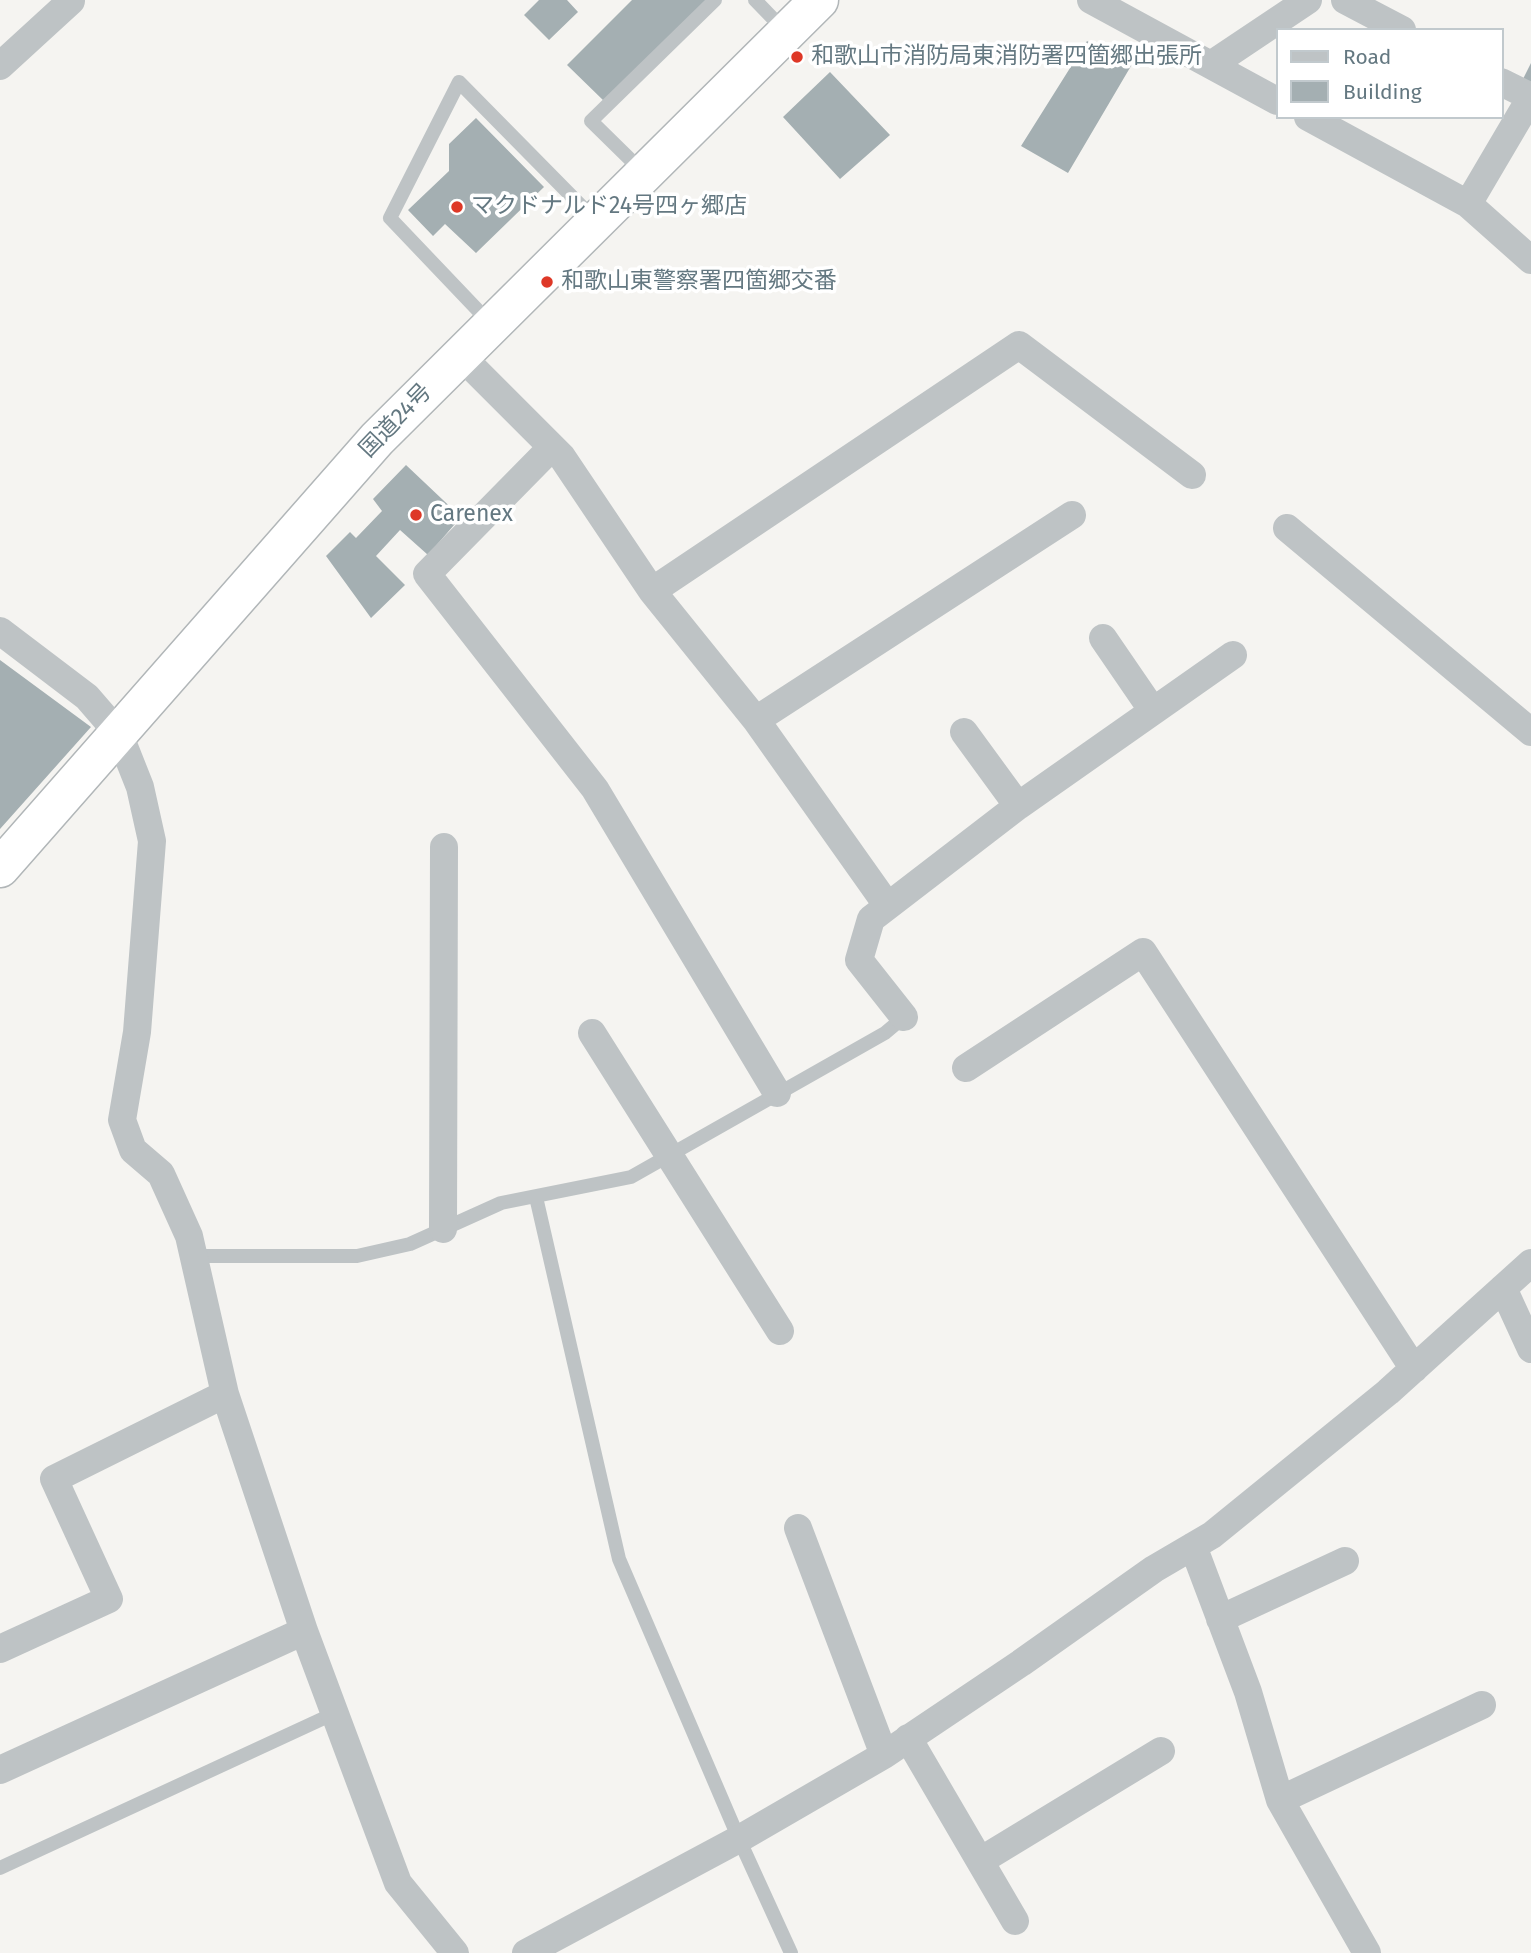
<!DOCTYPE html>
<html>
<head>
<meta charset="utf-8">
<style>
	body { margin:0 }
	#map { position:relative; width:1531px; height:1953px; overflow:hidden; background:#f5f4f1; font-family:"Fira Sans",sans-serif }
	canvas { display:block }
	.legend { position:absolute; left:1276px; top:28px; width:228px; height:91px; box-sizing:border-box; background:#fff; border:2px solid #c1c9cd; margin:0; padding:9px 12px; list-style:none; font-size:21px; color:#647881 }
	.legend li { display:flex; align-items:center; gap:14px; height:35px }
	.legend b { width:35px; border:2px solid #c1c9cd }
</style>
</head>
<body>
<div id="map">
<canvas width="1531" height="1953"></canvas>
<ul class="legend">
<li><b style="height:9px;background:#bec3c5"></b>Road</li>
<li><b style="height:19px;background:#a4afb2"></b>Building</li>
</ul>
</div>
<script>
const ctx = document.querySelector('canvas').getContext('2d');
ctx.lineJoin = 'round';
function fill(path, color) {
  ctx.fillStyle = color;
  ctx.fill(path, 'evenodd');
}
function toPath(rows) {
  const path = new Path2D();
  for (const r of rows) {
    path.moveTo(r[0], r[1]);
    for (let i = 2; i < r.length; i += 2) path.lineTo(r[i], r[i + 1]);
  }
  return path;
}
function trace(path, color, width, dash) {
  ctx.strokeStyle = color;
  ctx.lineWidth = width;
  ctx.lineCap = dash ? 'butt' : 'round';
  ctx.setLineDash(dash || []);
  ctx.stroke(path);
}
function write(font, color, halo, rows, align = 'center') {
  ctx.font = font + ' "Fira Sans","Noto Sans JP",sans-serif';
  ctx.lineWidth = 7;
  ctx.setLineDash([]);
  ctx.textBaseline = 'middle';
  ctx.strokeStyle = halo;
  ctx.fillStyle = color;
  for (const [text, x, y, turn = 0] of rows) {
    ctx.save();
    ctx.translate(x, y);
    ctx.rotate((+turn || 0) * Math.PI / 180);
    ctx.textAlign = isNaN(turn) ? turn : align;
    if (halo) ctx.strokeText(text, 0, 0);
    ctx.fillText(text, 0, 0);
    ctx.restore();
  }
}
fill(toPath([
	[539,0,567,0,578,12,549,40,524,15],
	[632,0,710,0,605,102,567,65],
	[1087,41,1131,66,1068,173,1021,146],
	[1531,63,1531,82,1523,79],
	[830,72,890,135,840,179,783,117],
	[476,118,544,187,476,253,445,224,433,236,408,210,449,171,449,144],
	[406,465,461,517,428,555,400,530,376,556,405,585,371,618,326,556,350,532,356,538,382,511,373,499],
	[0,660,91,727,0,829]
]), '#a4afb2');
const trunk = toPath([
	[0,868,377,439,819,0]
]);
trace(trunk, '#b1b6b8', 41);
trace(toPath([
	[755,0,786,32],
	[643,172,591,121,715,0],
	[490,323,390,218,459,82,595,220],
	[536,1197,619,1559,739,1839,791,1953],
	[193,1256,357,1256,410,1244,501,1203,631,1177,885,1033,904,1017],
	[0,1868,335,1713]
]), '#bec3c5', 14);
trace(toPath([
	[1091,0,1277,101],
	[1345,0,1402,30],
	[1211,65,1308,0],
	[0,66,71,1],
	[1501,82,1531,97],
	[1308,117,1468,204,1531,260],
	[1468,204,1531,97],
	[460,355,562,457,652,591,756,720,887,905],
	[552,447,427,574,595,789,777,1093],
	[1287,528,1531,732],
	[652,591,1019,345,1192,475],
	[0,631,87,697,119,734,140,787,152,841,137,1032,122,1120,133,1150,161,1174,189,1236,225,1394,304,1631,398,1883,455,1953],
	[1103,638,1153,711],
	[756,720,1072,515],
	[964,732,1018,806],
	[904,1017,859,960,871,919,1018,806,1233,655],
	[592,1033,780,1331],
	[966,1068,1143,952,1414,1369],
	[443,1229,444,847],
	[1503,1288,1531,1349],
	[798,1528,884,1755],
	[1193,1546,1248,1692,1280,1800,1367,1953],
	[1220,1619,1345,1561],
	[0,1649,109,1599,54,1479,225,1394],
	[908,1738,1015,1921],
	[0,1770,304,1631],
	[1280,1800,1482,1705],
	[980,1861,1161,1751],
	[526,1953,739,1839,884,1755,1021,1663,1154,1569,1212,1535,1388,1392,1531,1263]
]), '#bec3c5', 28);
trace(trunk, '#fff', 38);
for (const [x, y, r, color] of [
	[797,57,7,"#de3827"],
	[457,207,7,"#de3827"],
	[547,282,7,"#de3827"],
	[416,515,7,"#de3827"]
]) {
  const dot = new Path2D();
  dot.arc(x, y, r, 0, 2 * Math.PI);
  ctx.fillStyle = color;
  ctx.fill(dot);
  trace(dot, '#fff', 2.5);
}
write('23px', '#647881', '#fff', [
	["和歌山市消防局東消防署四箇郷出張所",811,57],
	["マクドナルド24号四ヶ郷店",471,207],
	["和歌山東警察署四箇郷交番",561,282],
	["Carenex",430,515]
], 'left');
write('23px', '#647881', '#fff', [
	["国道24号",396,421,-46]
]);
</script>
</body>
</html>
